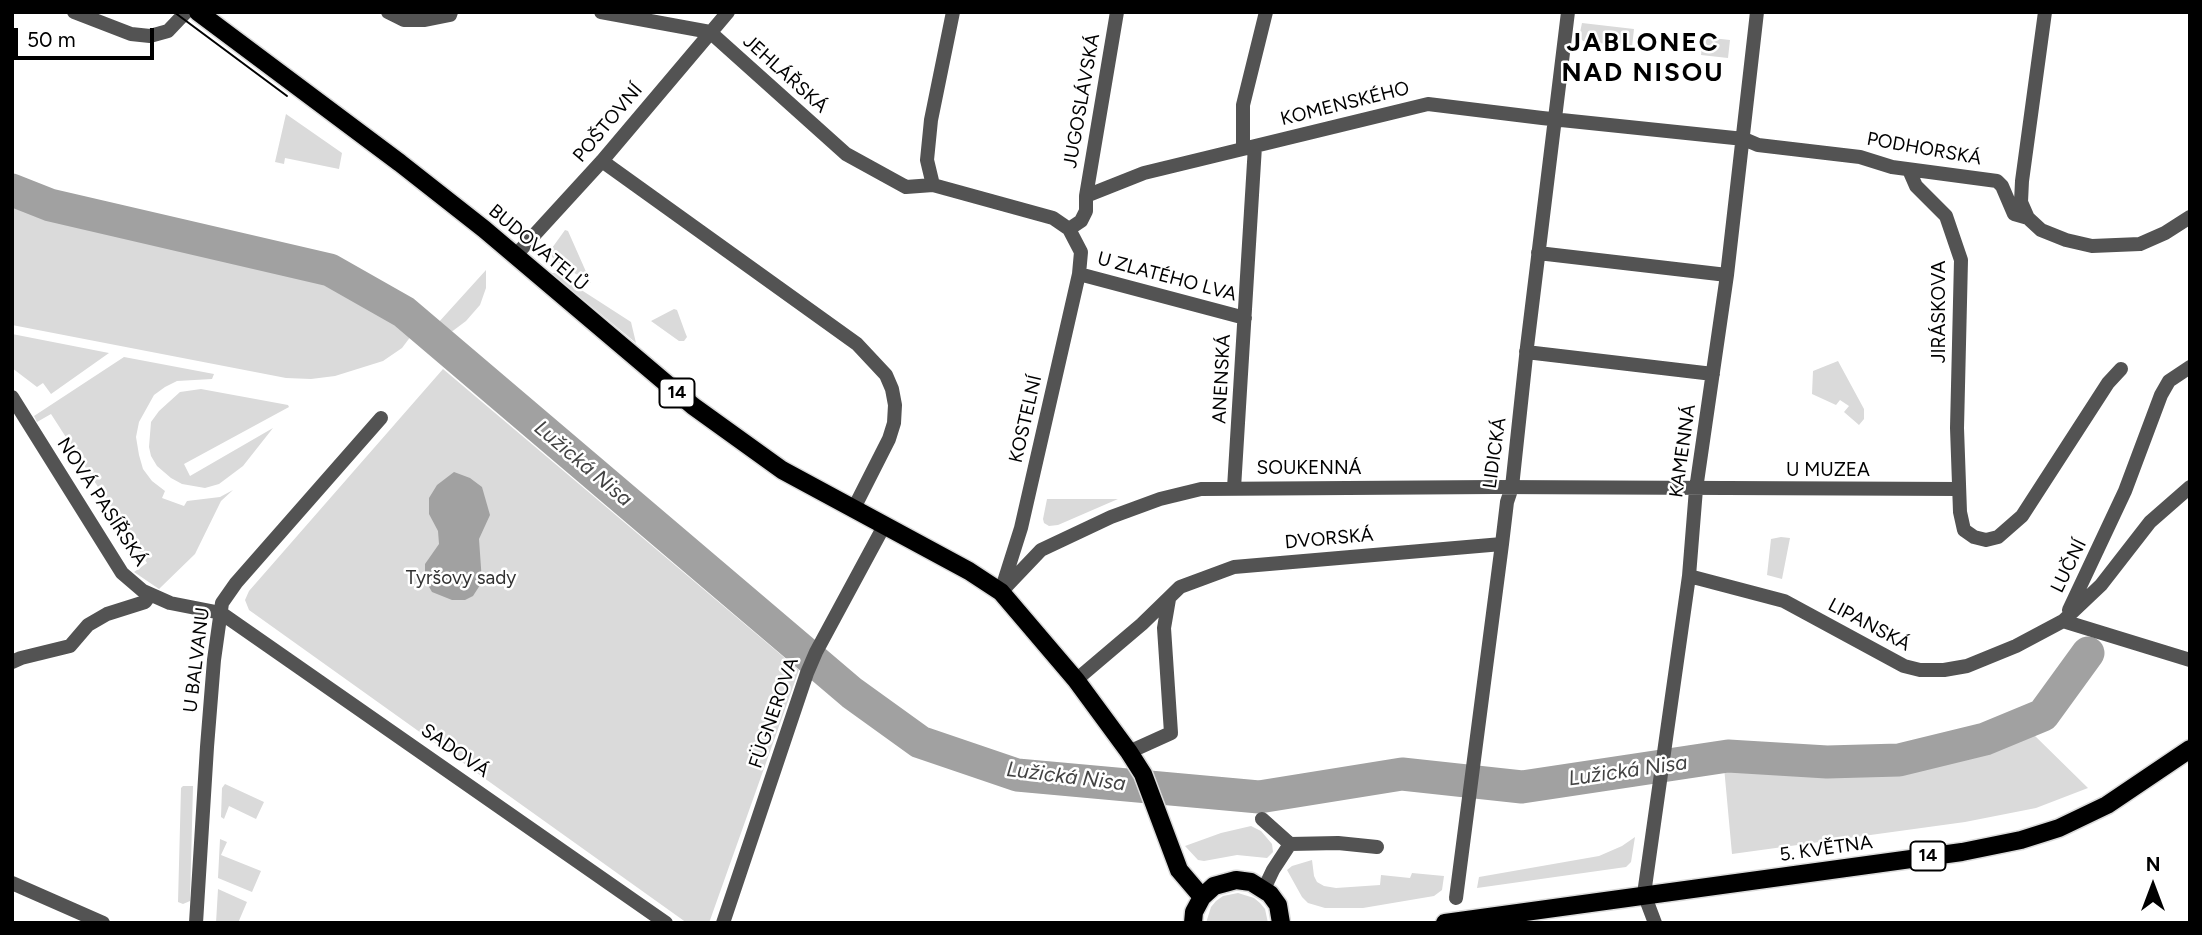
<!DOCTYPE html>
<html>
<head>
<meta charset="utf-8">
<style>
	body { margin:0 }
	#map { position:relative; width:2202px; height:935px; overflow:hidden; background:#fff; font-family:Figtree,sans-serif }
	canvas { display:block }
	.frame { position:absolute; inset:0; border:14px solid #000; pointer-events:none }
	.north { position:absolute; left:2118px; top:851px; width:70px; height:70px; -webkit-text-stroke:5px #fff; paint-order:stroke; rotate:0deg; font-size:19px; font-weight:700; line-height:28px; text-align:center; color:#000 }
	.north::after { content:''; display:block; margin:auto; width:24px; height:32px; background:#000; clip-path:polygon(50% 0,100% 100%,50% 72%,0 100%) }
	.scale { position:absolute; left:14px; top:28px; width:140px; height:32px; box-sizing:border-box; border:4px solid #000; border-top:0; padding-left:9px; font-size:21px; line-height:24px; white-space:nowrap; color:#000; -webkit-text-stroke:5px #fff; paint-order:stroke }
</style>
</head>
<body>
<div id="map">
<canvas width="2202" height="935"></canvas>
<div class="frame"></div>
<div class="north">N</div>
<div class="scale">50 m</div>
</div>
<script>
const ctx = document.querySelector('canvas').getContext('2d');
ctx.lineJoin = 'round';
function fill(path, color) {
  ctx.fillStyle = color;
  ctx.fill(path, 'evenodd');
}
function toPath(rows) {
  const path = new Path2D();
  for (const r of rows) {
    path.moveTo(r[0], r[1]);
    for (let i = 2; i < r.length; i += 2) path.lineTo(r[i], r[i + 1]);
  }
  return path;
}
function trace(path, color, width, dash) {
  ctx.strokeStyle = color;
  ctx.lineWidth = width;
  ctx.lineCap = dash ? 'butt' : 'round';
  ctx.setLineDash(dash || []);
  ctx.stroke(path);
}
function write(font, color, halo, rows, align = 'center') {
  ctx.font = font + ' Figtree,sans-serif';
  ctx.lineWidth = 5;
  ctx.setLineDash([]);
  ctx.textBaseline = 'middle';
  ctx.strokeStyle = halo;
  ctx.fillStyle = color;
  for (const [text, x, y, turn = 0] of rows) {
    ctx.save();
    ctx.translate(x, y);
    ctx.rotate((+turn || 0) * Math.PI / 180);
    ctx.textAlign = isNaN(turn) ? turn : align;
    if (halo) ctx.strokeText(text, 0, 0);
    ctx.fillText(text, 0, 0);
    ctx.restore();
  }
}
fill(toPath([
	[1582,23,1634,29,1632,47,1583,41,1579,37],
	[1703,37,1730,40,1728,58,1701,55],
	[286,114,342,153,339,169,285,158,284,164,275,162],
	[12,201,53,215,303,273,370,300,417,328,402,348,383,361,335,376,311,379,286,378,12,325],
	[565,230,568,231,591,283,561,265,552,257,552,248],
	[486,270,486,288,480,305,466,321,450,333,438,323],
	[551,273,555,273,631,322,636,343],
	[674,309,677,310,685,332,687,337,684,341,679,341,651,321],
	[12,334,109,353,51,394,43,383,37,387,12,368],
	[124,357,214,374,212,379,177,381,165,387,154,395,139,422,136,437,139,455,143,469,152,481,165,491,162,498,184,506,187,501,220,497,233,490,221,501,195,554,159,589,134,572,147,563,51,414,37,422,34,416],
	[1838,361,1864,409,1864,419,1859,425,1844,412,1849,406,1840,400,1836,405,1812,394,1813,371],
	[443,369,799,670,709,923,687,923,249,610,245,600,249,591],
	[201,389,288,405,289,407,184,464,190,476,273,428,243,466,219,484,205,488,182,484,171,478,157,466,151,456,149,447,151,422,159,411,180,392],
	[1047,499,1118,499,1058,525,1049,526,1044,523,1043,519],
	[1781,537,1790,538,1782,579,1767,575,1771,539],
	[2032,733,2088,788,2036,808,1965,822,1732,854,1724,767,1891,774],
	[225,784,264,802,256,819,229,806,224,819,221,817,222,788],
	[183,786,193,786,190,901,183,904,178,902,181,788],
	[1251,826,1261,831,1272,844,1273,852,1267,858,1237,855,1204,861,1198,860,1185,846,1221,833],
	[1635,837,1631,862,1626,867,1477,888,1479,877,1599,856,1622,846],
	[220,839,227,842,221,855,261,871,252,892,218,878],
	[1312,860,1314,876,1317,882,1324,886,1336,888,1380,885,1381,875,1410,878,1412,873,1444,876,1442,890,1434,896,1363,908,1325,908,1308,903,1302,897,1287,870,1292,866],
	[218,889,247,902,238,923,216,923],
	[1238,893,1254,898,1260,903,1265,909,1268,923,1206,923,1211,907,1216,901,1223,896]
]), '#dadada');
fill(toPath([
	[454,472,470,478,482,487,490,515,479,539,482,582,473,596,465,600,452,600,432,592,425,580,425,564,439,544,438,531,429,514,429,498,437,485]
]), '#a1a1a1');
trace(toPath([
	[12,190,50,205,330,270,404,312,852,693,920,742,1017,775,1259,797,1402,774,1522,787,1728,756,1827,762,1899,760,1985,739,2043,715,2088,653]
]), '#a1a1a1', 33);
const primary = toPath([
	[198,12,400,163,484,229,693,406,782,470,969,571,1001,592,1076,680,1129,752,1143,774,1179,870,1202,897],
	[1193,923,1194,912,1202,897,1214,886,1236,880,1251,882,1270,894,1278,905,1281,923],
	[1445,923,1962,852,2021,840,2059,828,2107,805,2190,749]
]);
trace(primary, '#dbdbdb', 21);
trace(toPath([
	[74,12,131,34,150,36,168,31,186,12],
	[388,12,404,20,425,20,450,15,451,12],
	[601,12,710,32,846,154,906,187,933,185],
	[953,12,931,120,927,160,933,185,1053,218,1069,229,1081,252,1079,274,1021,528,1002,588],
	[1243,149,1243,105,1266,12],
	[602,161,857,344,886,375,892,389,895,405,894,423,889,439,853,510],
	[1909,170,1916,186,1946,216,1961,260,1957,428,1960,512,1964,530,1974,537,1986,540,1998,537,2022,516,2108,383,2121,369],
	[1086,196,1117,12],
	[2028,218,2021,202,2022,181,2045,12],
	[1069,229,1081,221,1086,211,1086,196,1144,173,1428,104,1542,118,1744,139,1758,145,1860,157,1892,167,1997,181,2002,186,2014,214,2028,218,2041,230,2066,240,2092,246,2140,244,2165,233,2190,217],
	[1538,253,1727,275],
	[515,256,602,161,728,12],
	[1079,274,1245,318],
	[1526,352,1713,374],
	[12,397,122,573,143,591,170,603,221,613,666,923],
	[1234,488,1255,146],
	[1689,576,1784,601,1904,666,1920,670,1944,670,1967,666,2016,646,2063,621,2101,585,2150,522,2190,487],
	[1001,592,1041,550,1111,517,1160,499,1201,489,1494,487,1959,489],
	[2069,610,2125,491,2161,395,2169,381,2190,367],
	[2063,621,2190,660],
	[12,662,21,658,70,646,88,625,107,614,145,602,150,595],
	[1076,680,1142,624,1180,587,1234,567,1502,544],
	[1129,752,1171,733,1164,628,1169,599],
	[1262,819,1290,844,1338,843,1377,847],
	[12,883,103,923],
	[1264,889,1273,870,1290,844],
	[1456,898,1502,544,1507,502,1512,487,1527,347,1568,12],
	[196,923,207,747,214,660,222,603,236,583,381,418],
	[723,923,807,673,816,652,884,526],
	[1655,923,1644,894,1689,576,1696,489,1727,275,1757,12]
]), '#535353', 14);
trace(primary, '#000', 18);
trace(toPath([
	[174,12,287,96]
]), '#000', 2);
for (const [x, y, w] of [
	[677,393,35],
	[1928,856,35]
]) {
  const box = new Path2D();
  box.roundRect(x - w / 2, y - 14.5, w, 29, 5);
  ctx.fillStyle = '#fff';
  ctx.fill(box);
  trace(box, '#000', 2);
}
write('bold 18px', '#000', null, [
	["14",677,393],
	["14",1928,856]
]);
write('19px', '#000', '#fff', [
	["JEHLÁŘSKÁ",785,74,42],
	["JUGOSLÁVSKÁ",1082,101,-80],
	["KOMENSKÉHO",1345,104,-14],
	["POŠTOVNÍ",608,123,-50],
	["PODHORSKÁ",1924,149,10],
	["BUDOVATELŮ",538,248,40],
	["U ZLATÉHO LVA",1167,277,15],
	["JIRÁSKOVA",1939,312,-90],
	["ANENSKÁ",1222,379,-87],
	["KOSTELNÍ",1026,419,-77],
	["KAMENNÁ",1683,451,-82],
	["LIDICKÁ",1495,453,-82],
	["SOUKENNÁ",1309,468],
	["U MUZEA",1828,470],
	["NOVÁ PASÍŘSKÁ",102,502,57],
	["DVORSKÁ",1329,539,-5],
	["LUČNÍ",2069,566,-64],
	["LIPANSKÁ",1869,625,28],
	["U BALVANU",197,660,-83],
	["FÜGNEROVA",774,713,-71],
	["SADOVÁ",455,751,35],
	["5. KVĚTNA",1826,849,-8]
]);
write('19px', '#313131', '#fff', [
	["Tyršovy sady",461,578]
]);
write('italic 21px', '#424242', '#fff', [
	["Lužická Nisa",583,464,40],
	["Lužická Nisa",1628,771,-8],
	["Lužická Nisa",1066,777,7]
]);
ctx.letterSpacing = '2px';
write('bold 26px', '#000', '#fff', [
	["JABLONEC",1643,43],
	["NAD NISOU",1643,73]
]);
ctx.letterSpacing = '0px';
</script>
</body>
</html>
